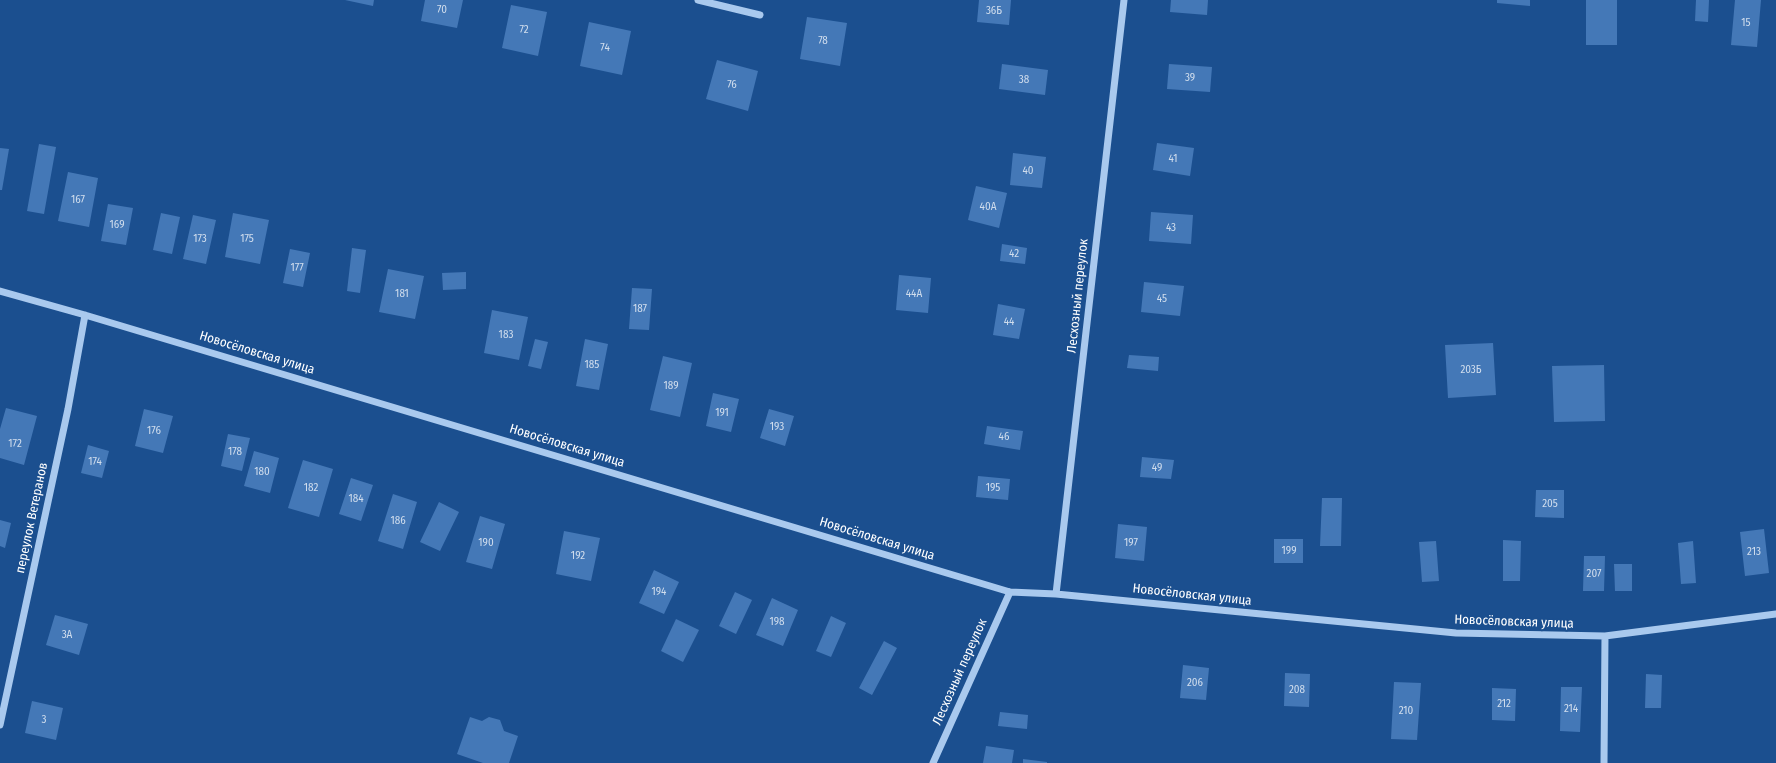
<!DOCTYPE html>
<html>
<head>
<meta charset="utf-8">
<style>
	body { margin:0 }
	canvas { display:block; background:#1b4f8f }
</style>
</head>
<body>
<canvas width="1776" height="763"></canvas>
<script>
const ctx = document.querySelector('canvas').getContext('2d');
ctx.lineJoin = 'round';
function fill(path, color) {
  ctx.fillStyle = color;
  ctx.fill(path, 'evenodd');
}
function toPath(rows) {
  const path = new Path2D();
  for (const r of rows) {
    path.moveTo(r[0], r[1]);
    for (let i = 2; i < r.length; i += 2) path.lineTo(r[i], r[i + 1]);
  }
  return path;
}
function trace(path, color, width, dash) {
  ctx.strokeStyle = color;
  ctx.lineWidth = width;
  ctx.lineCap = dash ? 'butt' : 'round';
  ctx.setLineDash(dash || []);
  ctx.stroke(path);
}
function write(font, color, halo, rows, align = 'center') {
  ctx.font = font + ' "Fira Sans Condensed",sans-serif';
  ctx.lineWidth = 4;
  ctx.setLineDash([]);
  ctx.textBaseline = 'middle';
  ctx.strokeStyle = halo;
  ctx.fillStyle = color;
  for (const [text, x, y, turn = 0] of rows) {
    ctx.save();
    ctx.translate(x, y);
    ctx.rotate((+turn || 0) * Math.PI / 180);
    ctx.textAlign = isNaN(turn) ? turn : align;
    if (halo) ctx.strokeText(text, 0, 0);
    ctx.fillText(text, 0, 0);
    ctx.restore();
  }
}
fill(toPath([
	[345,0,374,0,373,6],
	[425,0,463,0,457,28,421,21],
	[979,0,1011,0,1009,25,977,22],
	[1171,0,1208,0,1207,15,1170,12],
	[1497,0,1530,0,1530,6,1497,3],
	[1586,0,1617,0,1617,45,1586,45],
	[1696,0,1709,0,1708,22,1695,21],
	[1735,0,1761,0,1757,47,1731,45],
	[511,5,547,12,538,56,502,48],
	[807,17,847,23,840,66,800,59],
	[589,22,631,31,622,75,580,66],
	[717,60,758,71,748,111,706,99],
	[1002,64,1048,70,1045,95,999,89],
	[1169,64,1212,67,1210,92,1167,89],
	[1157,143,1194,148,1190,176,1153,170],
	[39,144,56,147,44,214,27,211],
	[0,148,9,149,2,190,0,190],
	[1013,153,1046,157,1042,188,1010,185],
	[68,172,98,178,89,227,58,221],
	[976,186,1007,193,999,228,968,220],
	[108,204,133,208,126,245,101,241],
	[1151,212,1193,215,1191,244,1149,241],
	[161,213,180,217,172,254,153,250],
	[233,213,269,220,260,264,225,257],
	[193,215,216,220,206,264,183,259],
	[1002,244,1027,248,1025,264,1000,261],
	[352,248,366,250,360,293,347,291],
	[290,249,310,253,303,287,283,283],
	[388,269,424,276,415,319,379,312],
	[466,272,466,289,443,290,442,273],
	[899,275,931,278,928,313,896,310],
	[1144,282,1184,286,1180,316,1141,312],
	[632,288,652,289,649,330,629,329],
	[998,304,1025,309,1019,339,993,335],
	[492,310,528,317,519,360,484,353],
	[535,339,548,342,541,369,528,366],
	[585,339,608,344,599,390,576,386],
	[1493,343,1496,395,1448,398,1445,345],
	[1129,355,1159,357,1158,371,1127,368],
	[663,356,692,363,680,417,650,410],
	[1604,365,1605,421,1554,422,1552,366],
	[713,393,739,399,731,432,706,426],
	[6,408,37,416,24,465,0,458,0,429],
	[144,409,173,416,163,453,135,446],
	[769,409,794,416,785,446,760,438],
	[987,426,1023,431,1020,450,984,444],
	[228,434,250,438,242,471,221,466],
	[88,445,109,451,102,478,81,473],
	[254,451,279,458,270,493,244,486],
	[1142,457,1174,460,1171,479,1140,477],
	[303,460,333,469,319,517,288,508],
	[978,476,1010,479,1008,500,976,497],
	[351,478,373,485,361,521,339,514],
	[1536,490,1564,490,1564,518,1535,517],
	[393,494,417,502,403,549,378,541],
	[1322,498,1342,498,1341,546,1320,546],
	[439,502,459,512,440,551,420,542],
	[480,516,505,524,492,569,466,562],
	[0,520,11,523,5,548,0,546],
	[1118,524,1147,527,1144,561,1115,558],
	[1764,529,1769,573,1745,576,1740,532],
	[564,531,600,538,591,581,556,574],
	[1274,539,1303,539,1303,563,1274,563],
	[1503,540,1521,541,1520,581,1503,581],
	[1436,541,1439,581,1422,582,1419,542],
	[1693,541,1696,583,1681,584,1678,543],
	[1584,556,1605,556,1604,591,1583,591],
	[1614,564,1632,564,1632,591,1615,591],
	[654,570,679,582,664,614,639,603],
	[735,592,752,600,736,634,719,626],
	[772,598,798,610,783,646,756,635],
	[55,615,88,624,79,655,46,645],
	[831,616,846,623,831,657,816,651],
	[676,619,699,630,683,662,661,651],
	[884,641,897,648,872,695,859,688],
	[1183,665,1209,668,1206,700,1180,698],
	[1285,673,1310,674,1309,707,1284,706],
	[1646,674,1662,675,1661,708,1645,708],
	[1394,682,1421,683,1417,740,1391,739],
	[1561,687,1582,687,1580,732,1560,731],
	[1492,688,1516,689,1515,721,1492,720],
	[32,701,63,708,56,740,25,733],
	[1000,712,1028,715,1027,729,998,726],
	[470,717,482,721,489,717,500,720,504,731,518,736,509,763,483,763,457,754],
	[986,746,1014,750,1012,763,983,763],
	[1023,759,1047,762,1047,763,1023,763]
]), '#4478b7');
trace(toPath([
	[698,0,760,15],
	[0,291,85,315,1010,592,1056,594,1456,633,1605,636,1776,614],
	[1056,594,1124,0],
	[0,725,68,409,85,315],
	[933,763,1010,592],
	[1604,763,1605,636]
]), '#a9c9ee', 7);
write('11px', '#d0dded', null, [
	["70",442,10],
	["36Б",994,11],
	["15",1746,23],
	["72",524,30],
	["78",823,41],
	["74",605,48],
	["39",1190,78],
	["38",1024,80],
	["76",732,85],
	["41",1173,159],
	["40",1028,171],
	["167",78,200],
	["40А",988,207],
	["169",117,225],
	["43",1171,228],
	["173",200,239],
	["175",247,239],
	["42",1014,254],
	["177",297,268],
	["181",402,294],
	["44А",914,294],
	["45",1162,299],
	["187",640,309],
	["44",1009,322],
	["183",506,335],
	["185",592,365],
	["203Б",1471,370],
	["189",671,386],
	["191",722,413],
	["193",777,427],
	["176",154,431],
	["46",1004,437],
	["172",15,444],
	["178",235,452],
	["174",95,462],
	["49",1157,468],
	["180",262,472],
	["182",311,488],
	["195",993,488],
	["184",356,499],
	["205",1550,504],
	["186",398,521],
	["190",486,543],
	["197",1131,543],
	["199",1289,551],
	["213",1754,552],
	["192",578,556],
	["207",1594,574],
	["194",659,592],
	["198",777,622],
	["3А",67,635],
	["206",1195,683],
	["208",1297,690],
	["212",1504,704],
	["214",1571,709],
	["210",1406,711],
	["3",44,720]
]);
write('13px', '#fff', '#1b4f8f', [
	["Лесхозный переулок",1078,296,-84],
	["Новосёловская улица",257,353,17],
	["Новосёловская улица",567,446,17],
	["переулок Ветеранов",32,518,-78],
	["Новосёловская улица",877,539,17],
	["Новосёловская улица",1192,595,6],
	["Новосёловская улица",1514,622,2],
	["Лесхозный переулок",960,672,-66]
]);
</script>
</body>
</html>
